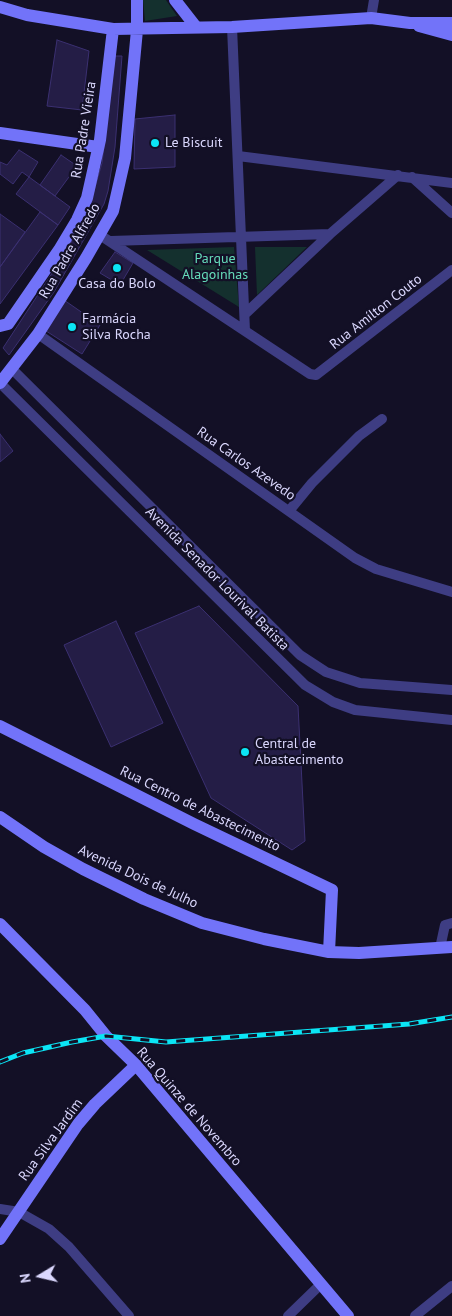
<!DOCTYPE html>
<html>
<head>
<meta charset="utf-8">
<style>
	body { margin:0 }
	#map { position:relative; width:452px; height:1316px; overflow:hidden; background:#131026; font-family:"PT Sans",sans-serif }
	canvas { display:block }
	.north { position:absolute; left:15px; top:1251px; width:50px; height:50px; -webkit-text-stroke:4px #131026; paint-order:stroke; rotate:261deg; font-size:14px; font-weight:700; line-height:20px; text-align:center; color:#dad7fd }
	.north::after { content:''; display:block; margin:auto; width:18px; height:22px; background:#dad7fd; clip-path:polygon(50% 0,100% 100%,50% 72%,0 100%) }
</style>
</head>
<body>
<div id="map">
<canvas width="452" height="1316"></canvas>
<div class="north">N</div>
</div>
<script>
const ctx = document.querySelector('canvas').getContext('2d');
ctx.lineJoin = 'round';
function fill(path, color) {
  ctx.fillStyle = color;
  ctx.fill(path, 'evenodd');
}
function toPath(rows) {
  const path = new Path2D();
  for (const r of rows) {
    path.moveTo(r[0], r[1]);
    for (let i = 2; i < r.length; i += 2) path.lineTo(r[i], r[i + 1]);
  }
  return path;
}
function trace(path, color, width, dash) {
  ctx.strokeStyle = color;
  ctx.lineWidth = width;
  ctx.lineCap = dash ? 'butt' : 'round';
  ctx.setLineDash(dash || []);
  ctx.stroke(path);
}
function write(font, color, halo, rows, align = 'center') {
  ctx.font = font + ' "PT Sans",sans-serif';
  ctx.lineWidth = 4.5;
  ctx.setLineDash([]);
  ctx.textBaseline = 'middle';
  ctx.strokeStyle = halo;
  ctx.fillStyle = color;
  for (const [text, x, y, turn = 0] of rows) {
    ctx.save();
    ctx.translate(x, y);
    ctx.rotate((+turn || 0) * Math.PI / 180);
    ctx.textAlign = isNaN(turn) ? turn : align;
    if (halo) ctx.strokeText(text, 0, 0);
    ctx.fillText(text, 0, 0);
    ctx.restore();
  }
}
fill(toPath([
	[143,0,166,0,177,16,145,21],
	[234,247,239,307,147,250],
	[255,247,307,247,257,295]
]), '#14302e');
const building = toPath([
	[57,40,89,51,82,110,47,106,57,40],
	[115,56,122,56,115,147,108,191,104,204,54,292,9,355,3,348,66,252,89,208,102,163,115,56],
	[175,115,175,167,134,169,135,119,175,115],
	[19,150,38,162,29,177,22,172,13,184,0,174,0,162,7,165,19,150],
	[61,155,77,166,55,196,40,185,61,155],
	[29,177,70,207,58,225,16,194,29,177],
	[40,212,58,225,0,304,0,267,40,212],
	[0,214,25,232,0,267,0,214],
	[115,252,133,263,120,285,100,273,115,252],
	[64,300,100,325,82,354,43,329,64,300],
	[0,434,13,451,0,462,0,434],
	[199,606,298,706,305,841,292,850,211,798,135,633,199,606],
	[116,621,163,723,111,747,64,645,116,621]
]);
fill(building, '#241d46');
trace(building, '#3b3071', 1);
trace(toPath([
	[371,18,374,0],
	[232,27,245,331],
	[238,156,452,183],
	[412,177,452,213],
	[100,235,310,374,316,375,452,270],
	[111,241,330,234],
	[245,314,330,234,398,175],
	[38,334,355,558,376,569,452,592],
	[11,368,300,655,326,672,360,683,452,690],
	[0,383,305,685,333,702,355,710,452,720],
	[289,511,312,483,359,436,382,419],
	[440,948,445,925,452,923],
	[0,1209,19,1212,49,1229,69,1247,129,1316],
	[288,1316,321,1284],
	[415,1316,452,1286]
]), '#3e3d83', 10);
trace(toPath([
	[175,0,196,27],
	[0,7,27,15,113,29,232,27,371,18,410,23,452,23],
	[419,26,452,35],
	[0,133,98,147],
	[0,326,8,324,59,250,77,220,87,198,100,140,113,29],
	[0,383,38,334,86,258,113,211,125,158,137,30,137,0],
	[0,726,194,824,332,890,329,952],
	[0,817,44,847,83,869,144,899,202,923,264,939,329,952,359,953,452,947],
	[0,924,85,1010,106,1036,136,1065,348,1316],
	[0,1239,78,1124,95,1104,136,1065]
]), '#7273f9', 12);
const rail = toPath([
	[0,1062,23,1053,72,1042,106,1036,166,1042,409,1024,452,1017]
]);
trace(rail, '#0be5f5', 5);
trace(rail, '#131026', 3, [9]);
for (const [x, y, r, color] of [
	[155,143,5,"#0be5f5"],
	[117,268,5,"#0be5f5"],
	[72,327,5,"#0be5f5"],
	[245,752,5,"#0be5f5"]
]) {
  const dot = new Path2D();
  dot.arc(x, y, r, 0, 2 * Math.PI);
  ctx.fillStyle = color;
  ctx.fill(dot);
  trace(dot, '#131026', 2);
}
write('14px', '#dad7fd', '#131026', [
	["Rua Padre Vieira",84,130,-81],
	["Rua Padre Alfredo",70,251,-60],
	["Rua Amílton Couto",376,312,-38],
	["Rua Carlos Azevedo",246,464,35],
	["Avenida Senador Lourival Batista",217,579,45],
	["Rua Centro de Abastecimento",200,809,26],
	["Avenida Dois de Julho",138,877,25],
	["Rua Quinze de Novembro",189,1107,49],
	["Rua Silva Jardim",51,1140,-54]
]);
write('14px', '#dad7fd', '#131026', [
	["Le Biscuit",165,143],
	["Casa do Bolo",117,284,"center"],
	["Farmácia",82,319],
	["Silva Rocha",82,335],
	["Central de",255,744],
	["Abastecimento",255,760]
], 'left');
write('14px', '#65dbba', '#131026', [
	["Parque",215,259],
	["Alagoinhas",215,275]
]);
</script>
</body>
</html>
